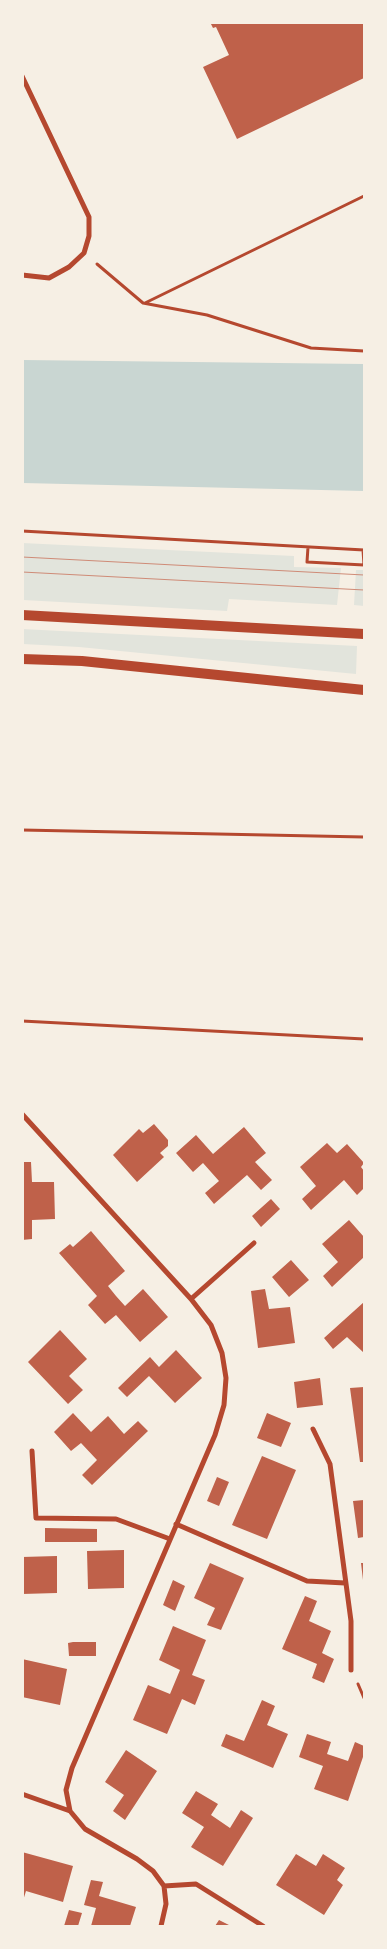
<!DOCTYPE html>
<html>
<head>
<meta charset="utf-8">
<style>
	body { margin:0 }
	#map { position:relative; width:387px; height:1949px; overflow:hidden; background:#f6efe4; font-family:Lato,sans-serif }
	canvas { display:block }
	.frame { position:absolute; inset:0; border:24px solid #f6efe4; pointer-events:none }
</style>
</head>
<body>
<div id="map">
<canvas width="387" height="1949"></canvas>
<div class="frame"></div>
</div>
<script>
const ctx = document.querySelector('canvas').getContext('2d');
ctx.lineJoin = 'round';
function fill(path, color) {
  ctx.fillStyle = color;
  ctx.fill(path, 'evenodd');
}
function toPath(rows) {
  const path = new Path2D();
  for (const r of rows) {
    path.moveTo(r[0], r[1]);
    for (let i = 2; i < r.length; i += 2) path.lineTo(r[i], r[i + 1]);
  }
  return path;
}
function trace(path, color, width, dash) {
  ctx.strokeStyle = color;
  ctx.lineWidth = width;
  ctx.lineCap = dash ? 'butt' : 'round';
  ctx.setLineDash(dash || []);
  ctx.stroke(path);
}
fill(toPath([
	[22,543,294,556,294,567,341,568,337,605,229,599,227,611,23,600],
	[356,570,364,570,364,606,354,605],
	[22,629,357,646,356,674,79,647,23,644]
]), '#e2e4dc');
fill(toPath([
	[23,360,364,364,364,491,23,483]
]), '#c9d6d2');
fill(toPath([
	[210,22,364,22,364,78,237,139,203,67,229,55,216,27,213,28],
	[154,1124,168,1140,168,1146,160,1153,164,1157,137,1182,113,1155,139,1129,143,1133],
	[244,1127,266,1153,255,1162,272,1180,261,1190,247,1175,214,1204,205,1193,219,1181,203,1163,193,1172,176,1153,196,1135,213,1154],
	[327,1143,337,1153,347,1144,364,1163,361,1167,364,1171,364,1188,357,1195,344,1180,311,1210,302,1199,316,1186,300,1167],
	[22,1162,31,1162,32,1182,54,1182,55,1219,32,1220,32,1239,22,1240],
	[271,1199,280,1209,261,1227,252,1216],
	[349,1220,364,1237,364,1257,332,1287,323,1276,338,1262,322,1244],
	[91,1231,125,1271,108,1286,116,1296,125,1306,143,1289,168,1317,140,1342,116,1315,105,1324,88,1305,97,1296,59,1253,70,1244,73,1247],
	[291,1260,309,1280,289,1297,272,1277],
	[265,1289,269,1309,290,1307,295,1343,258,1348,251,1291],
	[364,1302,364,1353,347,1337,333,1349,324,1338],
	[60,1330,87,1359,69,1376,83,1390,68,1404,28,1362],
	[176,1350,202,1378,175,1403,149,1376,127,1397,118,1388,150,1357,159,1367],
	[320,1378,323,1405,297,1408,294,1382],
	[364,1387,364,1462,360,1462,350,1388],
	[73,1413,91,1432,108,1416,124,1434,138,1421,148,1431,92,1485,82,1475,97,1460,81,1443,71,1451,54,1432],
	[267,1413,291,1423,281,1447,257,1438],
	[262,1456,296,1470,267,1539,232,1525],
	[217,1477,229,1482,219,1506,207,1501],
	[364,1500,364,1537,358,1538,353,1501],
	[45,1528,97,1529,97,1542,45,1542],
	[124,1550,124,1588,88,1589,87,1551],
	[57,1556,57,1593,22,1594,22,1557],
	[210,1563,244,1578,221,1630,207,1625,215,1608,194,1598],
	[361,1563,364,1563,364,1580,363,1580],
	[173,1580,185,1586,175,1611,163,1605],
	[305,1596,317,1601,309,1621,331,1631,322,1653,334,1659,324,1683,312,1678,317,1664,282,1649],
	[173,1626,206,1640,192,1675,205,1680,195,1705,182,1699,167,1734,133,1720,148,1685,170,1694,180,1670,159,1660],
	[73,1642,96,1642,96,1656,69,1656,68,1643],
	[22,1659,67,1669,60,1705,22,1697],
	[262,1700,275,1706,267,1725,288,1734,273,1768,221,1746,226,1734,244,1741],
	[307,1734,331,1742,327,1754,348,1761,355,1742,364,1746,364,1754,348,1801,314,1789,323,1766,299,1757],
	[126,1750,157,1771,125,1820,113,1811,124,1795,105,1782],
	[196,1791,218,1804,211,1815,230,1828,241,1810,253,1818,223,1866,191,1847,204,1827,182,1813],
	[22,1852,73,1866,63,1902,26,1891,22,1904],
	[296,1854,316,1866,323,1854,345,1868,337,1880,343,1885,324,1915,276,1885],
	[91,1880,103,1882,99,1896,136,1907,130,1926,91,1926,96,1908,84,1905],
	[69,1910,82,1913,78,1926,64,1926],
	[219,1920,231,1926,215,1926]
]), '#bf614a');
trace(toPath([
	[97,264,143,303,207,315,311,348,364,351],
	[145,303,364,196],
	[22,531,364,550],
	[308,547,307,562,364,565,363,550],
	[22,830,364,837],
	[22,1021,364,1039],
	[358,1684,364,1698]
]), '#b5482f', 3);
trace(toPath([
	[22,76,89,217,89,236,84,253,69,267,49,278,22,275],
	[22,1114,191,1299,211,1325,222,1353,226,1378,224,1405,215,1435,72,1768,66,1790,70,1811,85,1829,137,1859,153,1871,164,1886,166,1904,161,1926],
	[191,1299,254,1243],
	[313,1429,330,1464,351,1621,351,1670],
	[32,1451,36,1518,116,1519,170,1539],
	[176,1524,307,1581,345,1583],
	[22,1794,70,1811],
	[164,1886,196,1884,263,1926]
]), '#b5482f', 5);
trace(toPath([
	[22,615,364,634],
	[22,659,82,661,364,690]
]), '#b5482f', 10);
trace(toPath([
	[22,557,364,575],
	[22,572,364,590]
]), '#cf8b77', 1);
</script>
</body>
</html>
